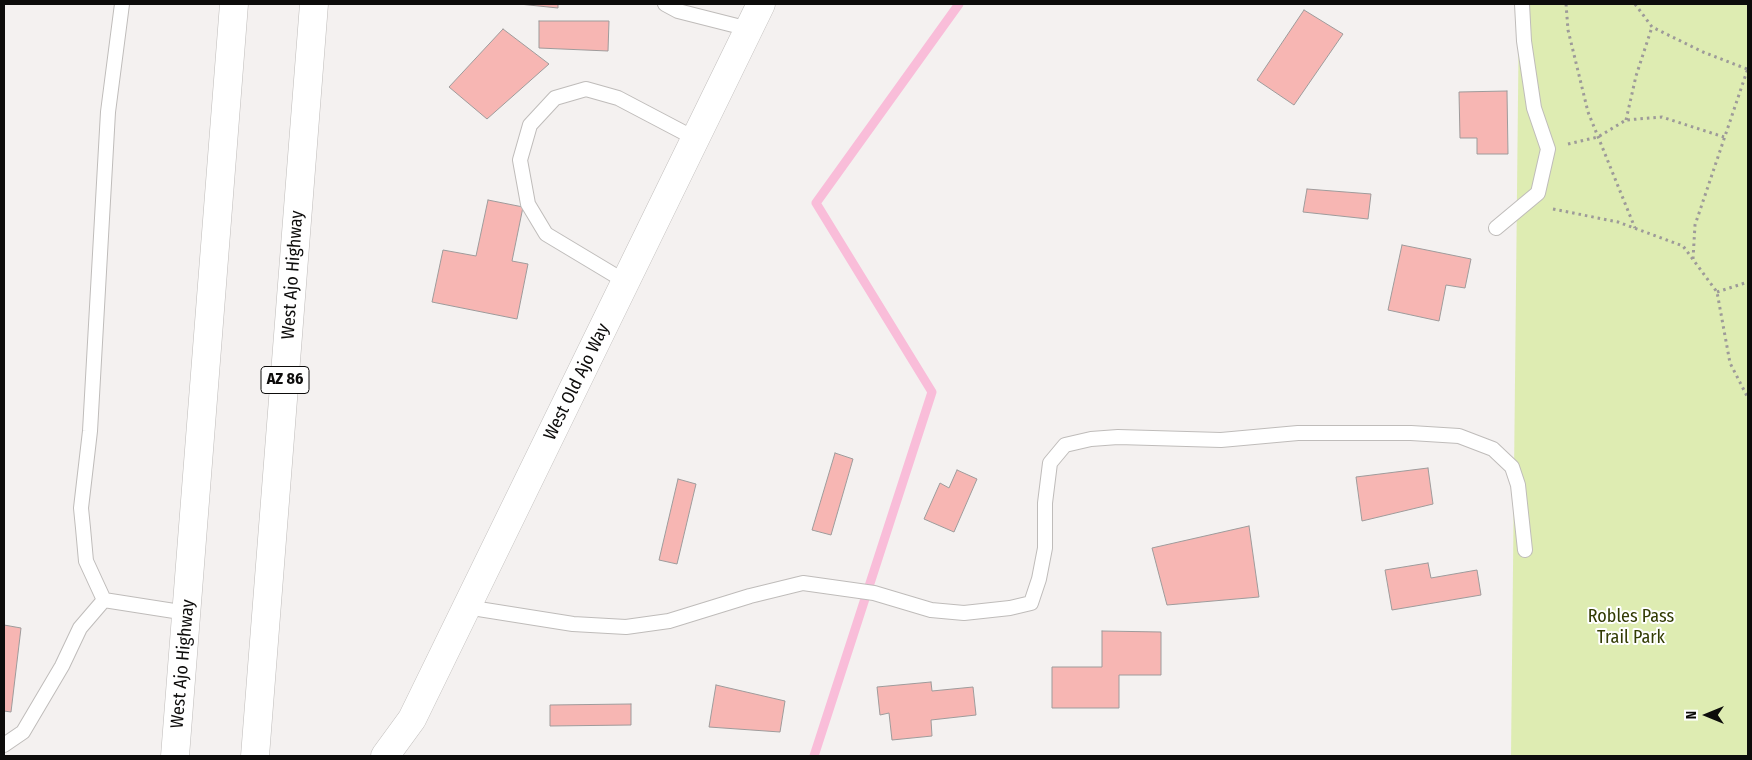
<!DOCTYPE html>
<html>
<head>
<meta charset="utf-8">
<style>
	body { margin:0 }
	#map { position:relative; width:1752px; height:760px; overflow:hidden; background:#f4f1f0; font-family:"Fira Sans Condensed",sans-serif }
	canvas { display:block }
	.frame { position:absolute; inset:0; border:5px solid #0d0c0b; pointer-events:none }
	.north { position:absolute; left:1682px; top:690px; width:50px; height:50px; -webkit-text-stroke:4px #fff; paint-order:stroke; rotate:270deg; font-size:14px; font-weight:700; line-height:20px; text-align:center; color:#0d0c0b }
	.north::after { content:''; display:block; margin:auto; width:18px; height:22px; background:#0d0c0b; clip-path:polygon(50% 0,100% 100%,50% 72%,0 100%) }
</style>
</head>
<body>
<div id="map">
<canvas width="1752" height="760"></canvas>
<div class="frame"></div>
<div class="north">N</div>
</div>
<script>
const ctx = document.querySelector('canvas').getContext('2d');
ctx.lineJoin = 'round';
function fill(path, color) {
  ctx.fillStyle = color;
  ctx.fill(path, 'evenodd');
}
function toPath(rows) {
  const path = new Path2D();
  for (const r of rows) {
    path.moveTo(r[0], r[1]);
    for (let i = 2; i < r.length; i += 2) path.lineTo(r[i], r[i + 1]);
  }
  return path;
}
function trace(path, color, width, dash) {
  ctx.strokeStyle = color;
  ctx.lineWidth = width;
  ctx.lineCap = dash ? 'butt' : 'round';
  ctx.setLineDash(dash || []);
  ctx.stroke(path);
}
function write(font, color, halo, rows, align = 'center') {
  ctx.font = font + ' "Fira Sans Condensed",sans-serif';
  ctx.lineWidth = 4;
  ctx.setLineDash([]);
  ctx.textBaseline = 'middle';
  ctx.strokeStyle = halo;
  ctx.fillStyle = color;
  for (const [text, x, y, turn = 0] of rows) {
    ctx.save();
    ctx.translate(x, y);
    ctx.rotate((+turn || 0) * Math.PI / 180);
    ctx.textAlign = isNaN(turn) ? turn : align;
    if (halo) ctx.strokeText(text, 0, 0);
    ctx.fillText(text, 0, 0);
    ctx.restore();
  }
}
fill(toPath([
	[1519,4,1748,4,1748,756,1511,756]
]), '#deecb2');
trace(toPath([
	[814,756,932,392,816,203,959,4]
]), '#f9bdd9', 9);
const building = toPath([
	[519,4,558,4,558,8,519,4],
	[1304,10,1343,34,1294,105,1257,80,1304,10],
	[539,21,609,21,608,51,539,48,539,21],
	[503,29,549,64,487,119,449,87,503,29],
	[1507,91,1508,154,1477,154,1477,138,1460,138,1459,92,1507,91],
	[1307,189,1371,194,1368,219,1303,212,1307,189],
	[488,200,523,207,512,261,528,264,517,319,432,302,443,250,476,256,488,200],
	[1402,245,1471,259,1465,288,1446,285,1439,321,1388,310,1402,245],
	[835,453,853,459,831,535,812,530,835,453],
	[1428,468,1433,504,1362,521,1356,477,1428,468],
	[957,470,977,479,954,532,924,519,940,483,949,488,957,470],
	[678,479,696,484,677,564,659,560,678,479],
	[1249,526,1259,597,1167,605,1152,548,1249,526],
	[1428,563,1431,578,1477,570,1481,595,1392,610,1385,570,1428,563],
	[4,625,21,628,11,712,4,711,4,625],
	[1102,631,1161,632,1161,675,1119,675,1119,708,1052,708,1052,667,1102,667,1102,631],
	[931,682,932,691,973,687,976,715,931,720,932,736,892,740,889,713,880,715,877,687,931,682],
	[716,685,785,701,780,732,709,727,716,685],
	[631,704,631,725,550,726,550,705,631,704]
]);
fill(building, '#f7b6b3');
trace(building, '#9e9b9b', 1);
const service = toPath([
	[122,4,108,112,90,431,81,508,83,528,86,561,104,600,187,613],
	[665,4,678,11,749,29],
	[1496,228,1538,193,1548,149,1534,108,1524,41,1522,4],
	[626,282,546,234,528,204,520,160,530,125,555,98,586,89,618,98,696,139],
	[466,607,573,624,626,627,669,621,750,596,803,583,874,593,931,610,964,613,1010,608,1031,603,1039,579,1045,548,1045,503,1050,463,1065,445,1091,439,1118,437,1221,440,1298,433,1411,433,1459,436,1493,449,1512,467,1518,485,1525,550],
	[4,745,23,732,62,666,80,628,104,600]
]);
const minor = toPath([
	[385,756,412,719,761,4]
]);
const primary = toPath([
	[175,756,234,4],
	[255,756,314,4]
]);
trace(service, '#bfbcba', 16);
trace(minor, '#bfbcba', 29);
trace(primary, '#bfbcba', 29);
trace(toPath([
	[1566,4,1568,30,1588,112,1635,228],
	[1635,4,1652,27,1703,52,1747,69],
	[1626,120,1636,76,1652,27],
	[1568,144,1598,137,1626,120,1662,117,1724,137],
	[1553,209,1618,222,1683,246,1717,292,1730,363,1748,398],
	[1693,259,1695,225,1748,68],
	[1717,292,1748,282]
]), '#9d9a99', 3, [2.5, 4]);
trace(service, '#fff', 14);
trace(minor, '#fff', 28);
trace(primary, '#fff', 28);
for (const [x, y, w] of [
	[285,380,48]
]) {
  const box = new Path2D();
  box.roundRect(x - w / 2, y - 13.5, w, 27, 4);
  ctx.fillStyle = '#fff';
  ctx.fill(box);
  trace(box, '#0d0c0b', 1);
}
write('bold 16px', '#0d0c0b', null, [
	["AZ 86",285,380]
]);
write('18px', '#0d0c0b', '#fff', [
	["West Ajo Highway",293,275,-86],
	["West Old Ajo Way",577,382,-64],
	["West Ajo Highway",183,664,-85]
]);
write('18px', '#323b03', '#fff', [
	["Robles Pass",1631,617],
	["Trail Park",1631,638]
]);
</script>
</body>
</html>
